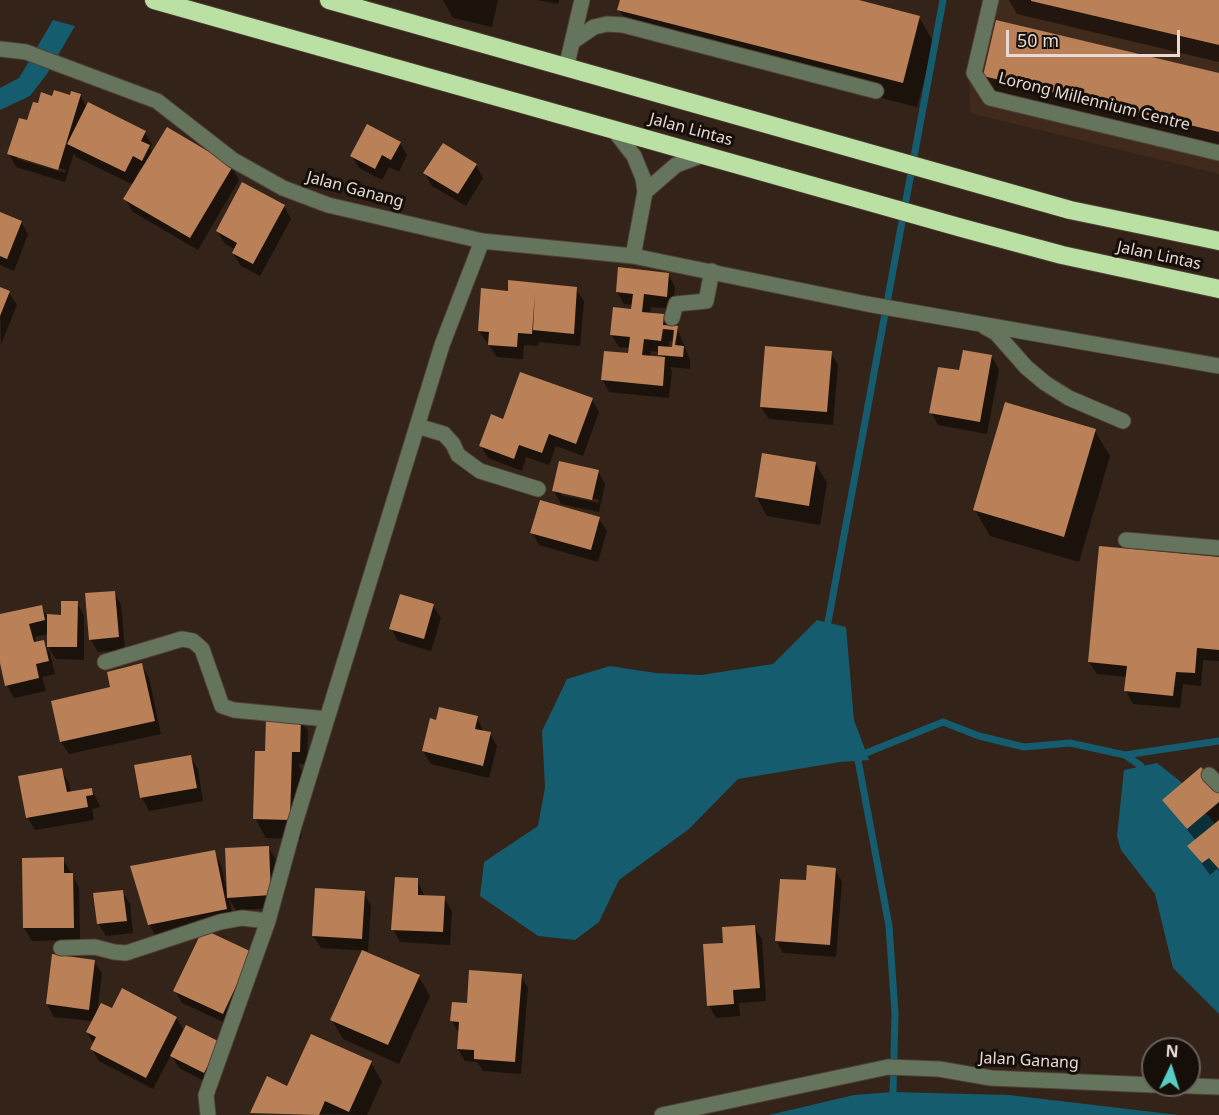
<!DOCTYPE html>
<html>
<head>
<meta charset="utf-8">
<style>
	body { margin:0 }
	#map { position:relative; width:1219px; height:1115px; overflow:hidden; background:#332318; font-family:"Noto Sans",sans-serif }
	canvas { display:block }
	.north { position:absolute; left:1141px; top:1037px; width:60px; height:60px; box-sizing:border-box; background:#160e09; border:2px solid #69605a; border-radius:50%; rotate:4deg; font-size:16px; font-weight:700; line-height:24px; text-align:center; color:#e6dad3 }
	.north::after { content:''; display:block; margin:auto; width:21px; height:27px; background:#56cec3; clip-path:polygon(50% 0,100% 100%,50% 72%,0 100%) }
	.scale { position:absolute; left:1006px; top:30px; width:174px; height:27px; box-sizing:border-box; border:3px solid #e6dad3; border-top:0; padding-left:8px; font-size:18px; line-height:21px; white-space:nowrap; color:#e6dad3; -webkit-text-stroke:4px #160e09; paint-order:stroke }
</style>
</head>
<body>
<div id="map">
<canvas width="1219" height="1115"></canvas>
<div class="north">N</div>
<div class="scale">50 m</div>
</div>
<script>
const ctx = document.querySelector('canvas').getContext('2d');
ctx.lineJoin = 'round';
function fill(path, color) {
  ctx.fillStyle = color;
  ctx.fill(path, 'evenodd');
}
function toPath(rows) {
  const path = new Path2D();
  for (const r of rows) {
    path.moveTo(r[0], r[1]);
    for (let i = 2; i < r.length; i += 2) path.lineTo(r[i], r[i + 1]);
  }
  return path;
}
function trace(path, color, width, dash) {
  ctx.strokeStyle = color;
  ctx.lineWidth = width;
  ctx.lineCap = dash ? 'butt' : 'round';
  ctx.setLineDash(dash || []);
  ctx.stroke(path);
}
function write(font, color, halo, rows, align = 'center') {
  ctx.font = font + ' "Noto Sans",sans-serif';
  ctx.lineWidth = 6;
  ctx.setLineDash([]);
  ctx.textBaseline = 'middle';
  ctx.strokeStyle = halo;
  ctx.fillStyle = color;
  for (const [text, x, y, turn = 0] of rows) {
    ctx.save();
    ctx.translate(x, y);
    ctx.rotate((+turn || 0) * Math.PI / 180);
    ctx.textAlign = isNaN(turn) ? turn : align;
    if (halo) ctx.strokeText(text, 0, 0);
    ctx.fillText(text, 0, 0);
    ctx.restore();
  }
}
fill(toPath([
	[986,0,1219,0,1219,174,970,113,969,67]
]), '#402a1b');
fill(toPath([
	[53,20,75,26,47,74,30,96,0,110,0,88,19,78],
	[817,620,846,627,854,720,869,760,840,762,738,779,689,829,619,880,599,922,575,940,538,936,480,896,484,862,538,826,545,787,542,731,567,679,610,666,656,673,701,675,773,664],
	[1157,763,1180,781,1219,829,1219,1014,1173,968,1155,894,1121,850,1117,836,1124,770],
	[893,1092,1009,1095,1179,1115,769,1115,854,1095]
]), '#145c6e');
fill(toPath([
	[443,0,498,0,492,27,453,18],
	[537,0,559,0,558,4],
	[621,0,853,0,919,17,934,43,917,107,634,35,619,9],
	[1009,0,1219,0,1219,62,1017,14],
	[1219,75,1219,148,996,95,985,76],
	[80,95,87,107,145,132,152,145,150,149,153,153,232,167,239,180,198,250,133,212,125,199,134,185,76,157,74,153,65,182,16,167,9,154,39,105,53,98],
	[17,155,66,170,65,173,17,159],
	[140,168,143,170,137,179,135,178],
	[400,143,407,155,399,172,389,167,382,180,359,168,352,156],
	[476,165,483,178,466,206,432,186,425,173],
	[284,206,291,219,260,276,241,266,233,253,235,249,225,244,217,231],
	[0,214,21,222,28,234,14,271,0,265],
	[668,274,675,287,673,309,651,307,650,314,663,315,670,327,677,328,690,360,690,369,670,367,672,371,669,398,609,392,602,379,629,355,630,348,619,347,611,334,633,311,633,305,624,304,617,292],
	[669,341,674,342,673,349,669,348],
	[651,351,660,352,662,358,650,357],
	[0,289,9,293,17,305,1,344],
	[576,289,584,301,580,346,539,342,538,346,524,345,523,359,497,357,479,331,509,292],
	[831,353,838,365,833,425,769,419,761,407],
	[992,357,999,370,987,434,938,425,931,412,960,372],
	[592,400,599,412,583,456,556,446,549,465,526,457,522,471,488,458,481,446,504,421],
	[1095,431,1110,456,1079,562,990,536,975,510],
	[816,464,827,483,820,525,767,516,756,496],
	[598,471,605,484,599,512,561,504,554,491],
	[561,491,599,500,599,503,561,495],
	[599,519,607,531,598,562,539,545,532,532],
	[1219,559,1219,661,1203,660,1201,686,1183,684,1180,708,1133,704,1126,691,1127,677,1097,674,1089,662],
	[114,592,121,605,125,650,98,652,91,640],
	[77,603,84,615,84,660,56,659,49,648,49,634,35,637,37,643,43,642,49,652,49,649,55,674,42,677,46,691,14,698,7,685,0,656,0,616,41,606,47,616,63,616],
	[433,606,441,618,431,651,398,641,391,628],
	[142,665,149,678,161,734,69,754,61,742,52,702,112,688],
	[477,718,484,732,490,734,497,746,489,778,431,764,423,751,437,722],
	[300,719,308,731,307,764,298,764,303,773,301,839,266,838,255,818,268,753],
	[190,757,198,769,203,801,149,811,142,798,136,766],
	[61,770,69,783,71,793,92,789,100,807,92,809,94,820,35,830,28,818],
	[1219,791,1219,871,1217,869,1210,875,1189,846,1196,841,1164,800],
	[268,847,276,860,278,908,236,910,229,899,234,921,156,937,149,924,214,852,221,865,226,887],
	[63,859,79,887,80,940,32,941,24,928],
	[835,869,842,882,836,957,783,953,776,940,807,882],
	[417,880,425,897,444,898,452,911,450,945,400,942,393,929],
	[122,891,130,904,133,933,106,936,98,923],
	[364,893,371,906,368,951,321,948,313,936],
	[754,927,762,939,766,1001,739,1003,740,1016,716,1018,709,1005,724,944],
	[251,953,230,1025,182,1003,175,990],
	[94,961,102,974,97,1013,112,1010,176,1018,184,1031,218,1043,212,1085,179,1068,171,1055,153,1089,99,1061,92,1049,94,1044,87,1032,93,1021,54,1017,47,1004],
	[521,976,528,988,521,1074,483,1071,477,1062,465,1061,458,1049,459,1034,452,1021,468,1004],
	[419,977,430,996,399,1064,343,1039,332,1020],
	[371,1063,382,1082,367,1115,252,1113,288,1088]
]), '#0007');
trace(toPath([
	[828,622,943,0],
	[866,753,943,722,979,736,1024,747,1070,743,1125,755,1141,766],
	[1125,755,1219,741],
	[858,760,889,926,895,1013,893,1092]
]), '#145c6e', 7);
fill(toPath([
	[620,0,859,0,920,16,903,83,617,10],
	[1031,0,1219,0,1219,45,1031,1],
	[996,20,1219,73,1219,132,983,76],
	[54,90,70,95,71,91,81,94,58,170,7,154,19,118,27,120,33,102,38,103,41,92,52,96],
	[88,102,146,131,141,141,150,145,142,161,133,156,125,172,67,144],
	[367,124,401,142,391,160,382,155,375,169,350,156],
	[167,127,233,166,190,238,123,199],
	[443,143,477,164,458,194,423,173],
	[242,182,285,205,253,264,232,253,237,243,216,231],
	[0,212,22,221,7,259,0,256],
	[618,267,669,273,667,297,644,294,642,312,664,314,663,325,678,326,675,345,684,346,683,357,658,355,658,346,672,347,674,330,663,329,661,341,644,339,642,355,665,357,663,386,601,380,604,351,628,353,630,337,610,335,613,307,631,309,633,294,616,292],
	[508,280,577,287,574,334,533,330,535,293,532,334,518,333,517,347,488,345,489,332,478,331,481,288,508,291],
	[0,287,10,291,0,316],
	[765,346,832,351,827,412,760,407],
	[963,350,992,355,980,422,929,413,938,367,959,370],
	[520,372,593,398,576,444,549,434,542,453,519,445,514,459,479,446,491,414,503,419],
	[1005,402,1096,429,1064,537,973,510],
	[762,453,816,462,809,506,755,497],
	[559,461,599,470,592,500,552,491],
	[540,500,600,517,591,550,530,533],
	[1099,546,1219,557,1219,650,1197,648,1195,673,1176,672,1173,696,1124,691,1127,666,1088,662],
	[115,591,119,637,89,640,85,593],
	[400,594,434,604,424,639,389,629],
	[61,601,78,601,77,647,47,647,47,614,61,615],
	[42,605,45,620,29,624,34,642,44,640,49,661,36,664,39,678,5,686,0,663,0,614],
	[142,663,155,721,60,742,51,701,110,687,107,672],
	[439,707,478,716,475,729,491,732,483,766,422,751,430,718,436,720],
	[266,716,301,717,300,752,292,752,290,820,253,819,255,751,265,751],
	[191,755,197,788,140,798,134,765],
	[1201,767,1219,789,1219,802,1187,829,1162,800],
	[62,768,67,792,92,788,93,795,86,796,88,807,26,818,18,776],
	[1219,820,1219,869,1209,858,1202,863,1187,846],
	[269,846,271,895,227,898,225,848],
	[215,850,227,909,148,925,130,866],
	[64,857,64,873,73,873,74,928,23,928,22,858],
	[807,865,836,868,830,945,775,941,780,879,806,880],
	[395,877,418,878,418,895,445,896,443,932,391,930],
	[315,888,365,891,362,939,312,936],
	[123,890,127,921,97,924,93,893],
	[755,925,760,988,733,990,734,1004,707,1006,703,944,723,943,722,927],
	[203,929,252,952,223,1014,173,991],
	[362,950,420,975,388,1045,330,1020],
	[52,954,95,960,89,1010,46,1004],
	[469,970,522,974,515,1062,474,1059,474,1050,457,1049,459,1022,450,1021,452,1002,467,1003],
	[122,988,177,1017,146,1078,90,1049,96,1037,86,1032,101,1003,112,1008],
	[186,1025,220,1042,204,1073,170,1056],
	[311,1034,372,1061,349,1112,325,1101,319,1115,250,1113,267,1076,287,1086]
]), '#ba8057');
const minor = toPath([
	[991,0,974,73,990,98,1219,153],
	[575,40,594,27,607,24,623,25,876,91],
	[0,49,26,52,157,101,233,160,283,188,328,205,482,241,633,256,645,192,643,178,634,156,613,129],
	[566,68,582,0],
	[645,192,676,165,706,154],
	[633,256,867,304,1219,366],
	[672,318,676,304,706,301,712,271],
	[985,327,996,333,1026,367,1045,383,1069,398,1123,421],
	[417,426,444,434,453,444,458,455,480,471,538,489],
	[1126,540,1219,548],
	[105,662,182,639,193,641,202,649,222,706,234,710,327,719],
	[1209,775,1219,785],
	[61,948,95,947,114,952,126,953,220,922,242,918,268,921],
	[1164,1085,1219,1087],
	[208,1115,206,1095,268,921,294,826,442,345,482,241],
	[662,1115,888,1067,939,1069,991,1078,1153,1085]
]);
const highway = toPath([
	[154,0,962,228,1062,255,1219,289],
	[329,0,1070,210,1219,241]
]);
trace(minor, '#504036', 17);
trace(highway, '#504036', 20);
trace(minor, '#65745c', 15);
trace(highway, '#bbe0a3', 18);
write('16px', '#e6dad3', '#160e09', [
	["Lorong Millennium Centre",1094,102,14],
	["Jalan Lintas",691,130,15],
	["Jalan Ganang",355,190,15],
	["Jalan Lintas",1159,256,12],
	["Jalan Ganang",1029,1061,3]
]);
</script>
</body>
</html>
